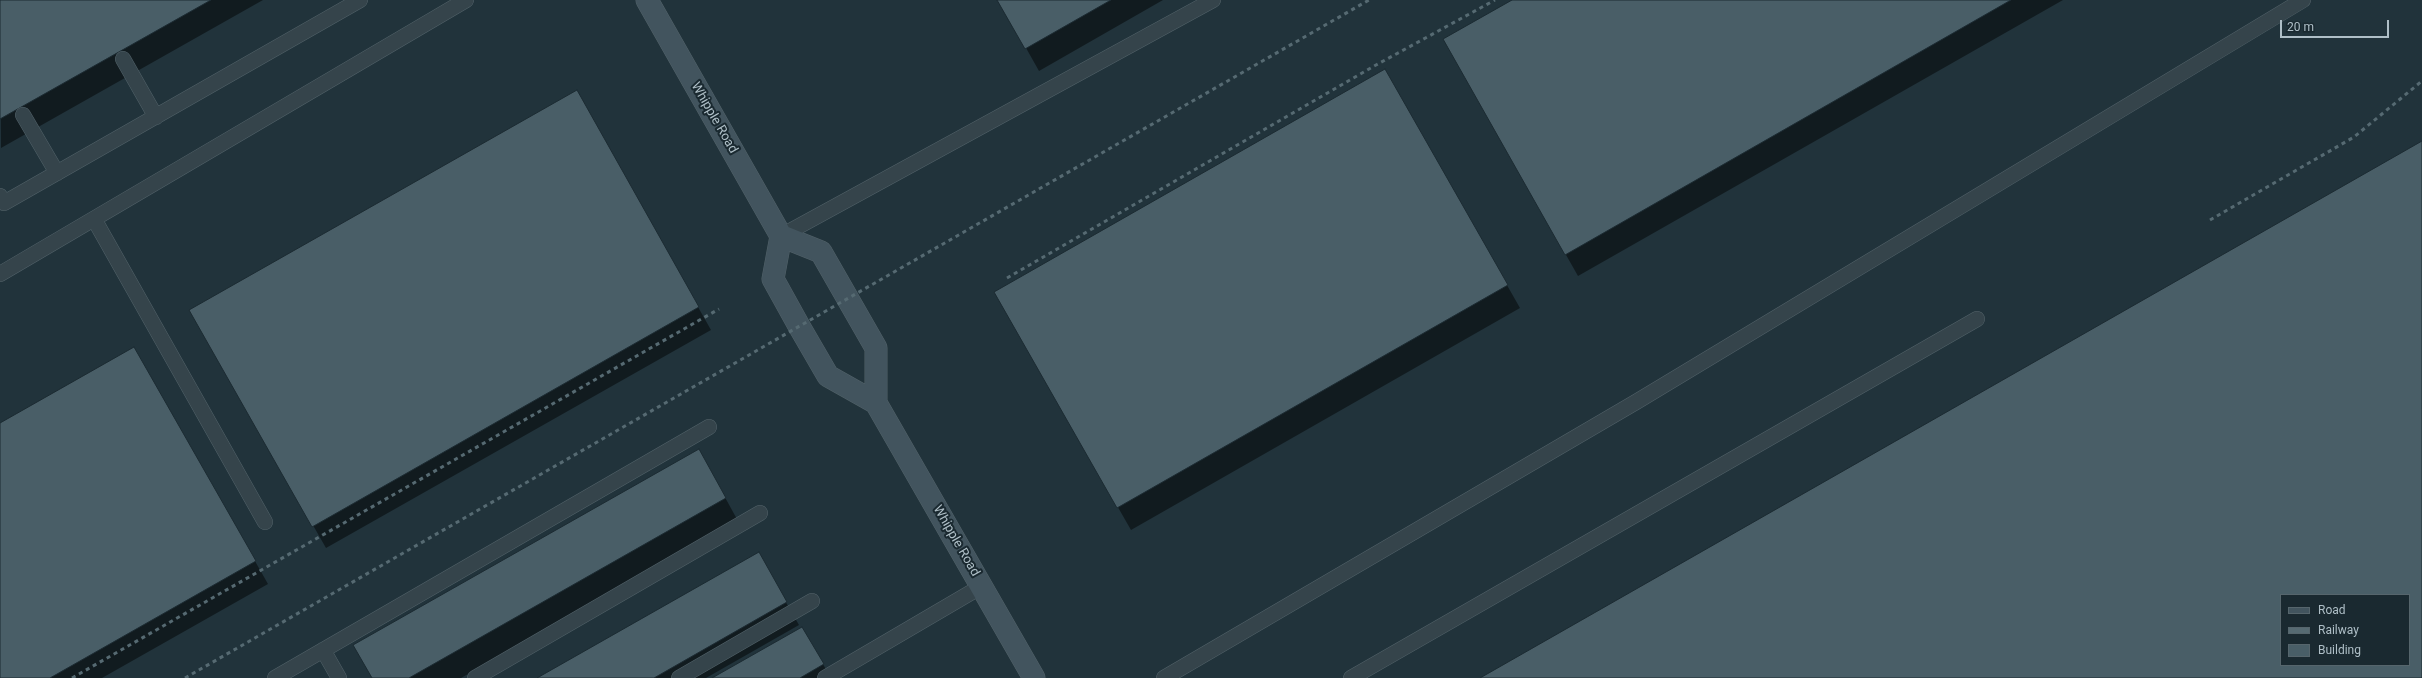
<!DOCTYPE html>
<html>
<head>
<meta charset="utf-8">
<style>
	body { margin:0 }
	#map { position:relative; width:2422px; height:678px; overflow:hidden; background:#21333b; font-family:Roboto,sans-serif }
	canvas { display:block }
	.legend { position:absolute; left:2280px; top:594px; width:130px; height:72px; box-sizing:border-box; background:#1a2930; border:1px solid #56656c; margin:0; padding:5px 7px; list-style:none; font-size:12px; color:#afbfc7 }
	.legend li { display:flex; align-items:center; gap:8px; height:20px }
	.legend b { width:20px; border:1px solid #56656c }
	.scale { position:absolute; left:2280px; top:20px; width:109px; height:18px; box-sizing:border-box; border:2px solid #afbfc7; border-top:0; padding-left:5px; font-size:12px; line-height:14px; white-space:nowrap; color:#afbfc7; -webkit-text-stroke:3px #1a2930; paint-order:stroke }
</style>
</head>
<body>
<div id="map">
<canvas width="2422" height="678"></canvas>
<ul class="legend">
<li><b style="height:5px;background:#42545e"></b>Road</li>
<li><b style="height:5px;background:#566a72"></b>Railway</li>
<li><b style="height:11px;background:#495e67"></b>Building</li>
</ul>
<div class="scale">20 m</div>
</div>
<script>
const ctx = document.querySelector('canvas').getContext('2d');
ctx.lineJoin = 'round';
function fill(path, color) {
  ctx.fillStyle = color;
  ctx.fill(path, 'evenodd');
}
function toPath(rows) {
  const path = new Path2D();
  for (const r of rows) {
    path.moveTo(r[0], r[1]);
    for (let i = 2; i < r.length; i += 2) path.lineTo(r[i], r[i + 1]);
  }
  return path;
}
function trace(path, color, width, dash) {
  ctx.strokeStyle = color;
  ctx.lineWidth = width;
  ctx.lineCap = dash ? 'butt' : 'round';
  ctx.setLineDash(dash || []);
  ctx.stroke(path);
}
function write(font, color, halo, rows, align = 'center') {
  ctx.font = font + ' Roboto,sans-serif';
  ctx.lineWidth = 4;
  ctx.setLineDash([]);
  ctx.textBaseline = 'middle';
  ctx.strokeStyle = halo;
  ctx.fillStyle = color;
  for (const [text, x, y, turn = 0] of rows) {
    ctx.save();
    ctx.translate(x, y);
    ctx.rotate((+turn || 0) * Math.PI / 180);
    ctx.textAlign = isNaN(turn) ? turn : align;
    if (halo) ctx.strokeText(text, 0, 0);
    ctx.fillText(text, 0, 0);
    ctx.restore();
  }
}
fill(toPath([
	[0,0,263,0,1,148],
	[999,0,1163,0,1039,71],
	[1514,0,2063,0,1578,276,1444,40],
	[1385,71,1520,308,1131,530,995,293],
	[589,114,711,330,326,548,190,310],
	[134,348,268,584,102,678,0,678,0,424],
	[699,450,738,521,461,678,373,678],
	[758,554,799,625,706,678,539,678],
	[802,628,831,678,714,678]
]), '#0007');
const building = toPath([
	[0,0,211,0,0,119,0,0],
	[997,0,1111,0,1025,49,997,0],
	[1512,0,2011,0,1565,255,1443,39,1512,0],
	[1385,69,1508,285,1117,508,994,292,1385,69],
	[577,90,699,307,312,527,189,310,577,90],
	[2422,141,2422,678,1480,678,2422,141],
	[2281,595,2409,595,2409,665,2281,665,2281,595],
	[134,347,256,561,50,678,0,678,0,423,134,347],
	[699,449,726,498,409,678,372,678,353,645,699,449],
	[759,552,787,602,654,678,537,678,759,552],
	[802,627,824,664,800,678,712,678,802,627]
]);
fill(building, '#495e67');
trace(building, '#1c2b32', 1);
const service = toPath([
	[123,59,156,117],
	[23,115,57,173],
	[0,196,4,203,360,0],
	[94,219,265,522],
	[781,236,1213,0],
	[0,274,466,0],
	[323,650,339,678],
	[275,678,709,427],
	[475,678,760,513],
	[679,678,812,601],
	[825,678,982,586],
	[1164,678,1636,402,2303,0],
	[1351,678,1977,319]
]);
const secondary = toPath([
	[647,0,781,236,821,252,876,348,876,403,1034,678],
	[781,236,773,279,799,326,828,376,876,403]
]);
trace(service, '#526269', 16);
trace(secondary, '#526269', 23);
trace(service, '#35444b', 15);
trace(secondary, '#42545e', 22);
trace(toPath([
	[2210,220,2354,137,2422,81],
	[1007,278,1376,65,1495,0],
	[72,678,719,309],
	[185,678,1369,0]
]), '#566a72', 3, [4, 4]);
write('13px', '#afbfc7', '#1a2930', [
	["Whipple Road",714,118,60],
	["Whipple Road",956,541,60]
]);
</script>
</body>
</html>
